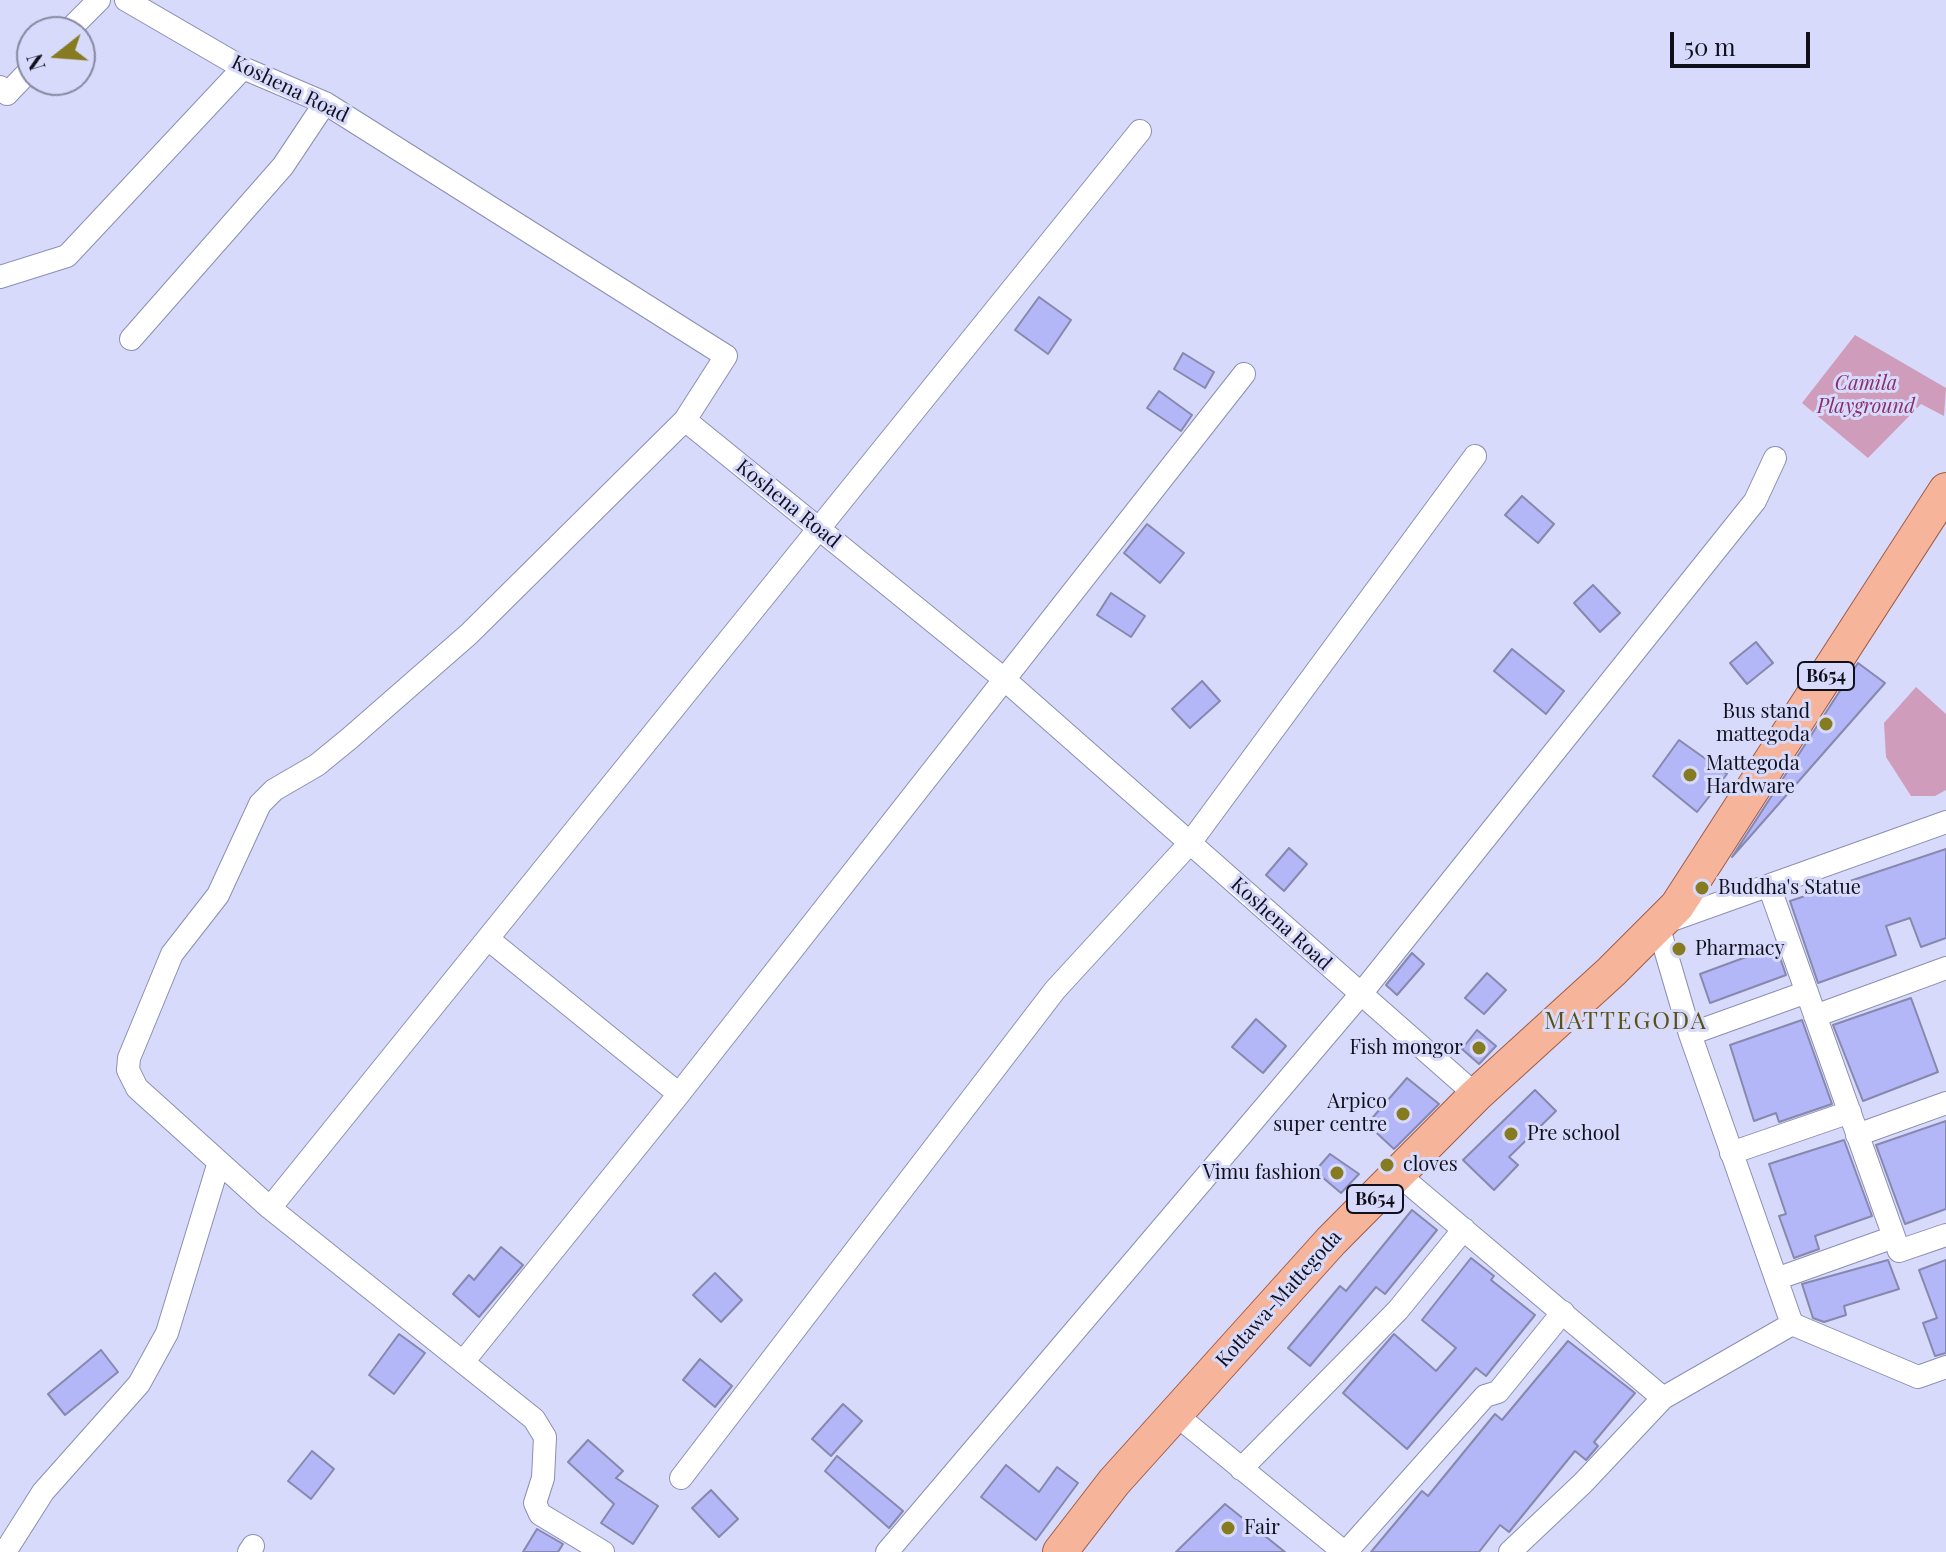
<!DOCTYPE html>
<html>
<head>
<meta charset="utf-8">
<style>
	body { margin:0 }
	#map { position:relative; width:1946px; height:1552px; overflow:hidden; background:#d7dafa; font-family:"Playfair Display",serif }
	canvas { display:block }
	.north { position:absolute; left:16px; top:16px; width:80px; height:80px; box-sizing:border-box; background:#d7dafa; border:2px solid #8789a2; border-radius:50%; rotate:253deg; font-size:22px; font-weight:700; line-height:32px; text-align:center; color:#10101d }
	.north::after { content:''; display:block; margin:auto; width:28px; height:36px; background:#867b21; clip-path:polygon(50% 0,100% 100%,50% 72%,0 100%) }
	.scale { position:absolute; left:1670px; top:32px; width:140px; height:36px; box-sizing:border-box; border:4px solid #10101d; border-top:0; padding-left:10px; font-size:24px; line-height:28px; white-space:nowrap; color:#10101d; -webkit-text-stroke:6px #d7dafa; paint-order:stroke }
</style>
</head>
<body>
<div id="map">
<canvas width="1946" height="1552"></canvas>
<div class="north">N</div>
<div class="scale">50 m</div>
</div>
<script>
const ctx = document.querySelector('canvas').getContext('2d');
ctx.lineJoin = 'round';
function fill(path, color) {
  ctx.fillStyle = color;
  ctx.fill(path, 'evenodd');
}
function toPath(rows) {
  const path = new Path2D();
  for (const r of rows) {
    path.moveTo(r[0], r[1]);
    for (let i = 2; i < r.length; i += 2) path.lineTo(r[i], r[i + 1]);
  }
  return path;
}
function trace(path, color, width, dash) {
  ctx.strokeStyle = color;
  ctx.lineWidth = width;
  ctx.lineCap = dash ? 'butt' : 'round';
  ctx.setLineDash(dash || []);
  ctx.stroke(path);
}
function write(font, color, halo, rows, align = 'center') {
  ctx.font = font + ' "Playfair Display",serif';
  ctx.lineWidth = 6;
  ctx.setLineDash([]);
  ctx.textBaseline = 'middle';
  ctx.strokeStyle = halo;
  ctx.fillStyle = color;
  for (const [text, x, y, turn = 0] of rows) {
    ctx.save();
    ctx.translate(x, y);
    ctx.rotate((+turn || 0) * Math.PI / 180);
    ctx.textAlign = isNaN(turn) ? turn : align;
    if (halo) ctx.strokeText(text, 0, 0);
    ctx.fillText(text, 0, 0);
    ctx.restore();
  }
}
fill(toPath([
	[1855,335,1946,388,1944,416,1921,404,1868,458,1802,403],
	[1916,687,1946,714,1946,790,1935,796,1911,796,1886,757,1884,723]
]), '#d09cbb');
const building = toPath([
	[1039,297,1071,320,1048,354,1015,330,1039,297],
	[1183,353,1214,372,1205,388,1174,369,1183,353],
	[1159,391,1192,415,1181,431,1147,408,1159,391],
	[1522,496,1554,524,1538,543,1505,515,1522,496],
	[1147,524,1184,553,1160,583,1124,553,1147,524],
	[1593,585,1620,613,1600,632,1574,603,1593,585],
	[1111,593,1145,616,1131,637,1097,615,1111,593],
	[1756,642,1773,663,1747,684,1730,663,1756,642],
	[1512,649,1564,691,1546,714,1494,671,1512,649],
	[1858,663,1885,683,1732,857,1858,663],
	[1202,681,1220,701,1190,728,1172,709,1202,681],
	[1679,740,1727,774,1697,812,1653,776,1679,740],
	[1289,848,1307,864,1284,891,1266,875,1289,848],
	[1946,849,1946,938,1921,947,1910,918,1886,926,1896,955,1818,983,1790,901,1946,849],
	[1776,946,1786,975,1710,1003,1700,974,1776,946],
	[1412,953,1424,964,1397,995,1386,985,1412,953],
	[1487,973,1506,990,1484,1014,1465,998,1487,973],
	[1911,998,1938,1072,1863,1101,1833,1025,1911,998],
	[1256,1019,1286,1046,1263,1073,1232,1047,1256,1019],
	[1802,1020,1832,1104,1779,1122,1776,1113,1754,1121,1730,1045,1802,1020],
	[1477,1030,1496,1046,1479,1064,1462,1049,1477,1030],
	[1407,1078,1439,1104,1394,1149,1367,1124,1407,1078],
	[1535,1090,1556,1111,1509,1157,1518,1165,1494,1190,1463,1160,1535,1090],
	[1946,1121,1946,1209,1905,1224,1876,1145,1946,1121],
	[1844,1140,1872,1216,1815,1236,1819,1249,1794,1258,1779,1216,1786,1214,1769,1164,1844,1140],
	[1330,1154,1359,1174,1341,1193,1315,1171,1330,1154],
	[1412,1210,1437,1230,1385,1294,1376,1287,1310,1366,1288,1348,1340,1286,1346,1291,1412,1210],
	[501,1247,523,1265,479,1317,453,1294,469,1275,474,1280,501,1247],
	[1471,1258,1494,1276,1491,1280,1535,1315,1486,1376,1476,1368,1407,1449,1343,1393,1394,1334,1436,1371,1456,1348,1422,1320,1471,1258],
	[1888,1260,1899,1289,1844,1306,1846,1315,1824,1322,1813,1318,1802,1284,1888,1260],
	[1946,1260,1946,1353,1935,1356,1923,1323,1937,1318,1919,1270,1946,1260],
	[715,1273,742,1300,721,1322,693,1295,715,1273],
	[399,1334,425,1353,394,1394,369,1375,399,1334],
	[1568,1341,1635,1393,1594,1442,1598,1446,1586,1460,1575,1451,1509,1532,1500,1525,1479,1552,1371,1552,1422,1491,1428,1496,1495,1414,1502,1420,1568,1341],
	[101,1350,118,1372,65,1415,48,1394,101,1350],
	[700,1359,732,1386,715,1407,683,1380,700,1359],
	[843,1404,862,1421,831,1456,812,1439,843,1404],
	[588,1440,623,1471,616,1478,658,1506,633,1544,601,1523,614,1504,568,1462,588,1440],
	[312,1451,334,1469,311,1499,288,1481,312,1451],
	[837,1456,903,1511,889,1528,825,1471,837,1456],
	[1006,1465,1039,1492,1057,1467,1078,1483,1036,1540,981,1497,1006,1465],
	[711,1490,738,1519,719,1537,692,1508,711,1490],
	[1225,1504,1285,1552,1176,1552,1225,1504],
	[537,1529,563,1544,558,1552,523,1552,537,1529]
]);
fill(building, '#b3b6f7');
trace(building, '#8688ad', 2);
const street = toPath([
	[126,0,243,68,325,103,726,356,685,420,1004,679,1476,1095],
	[67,32,99,0],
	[0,87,7,94,32,68],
	[0,277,67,256,243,68],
	[131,339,283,166,325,103],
	[1946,822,1658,925,1690,1034,1792,1324,1918,1377,1946,1367],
	[1769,886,1899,1251,1946,1235],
	[488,939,679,1094],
	[1815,1016,1946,968],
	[1690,1034,1807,992],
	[1857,1135,1946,1103],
	[1731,1153,1850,1112],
	[1399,1175,1663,1398,1583,1483,1510,1552],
	[270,1208,1140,131],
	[1776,1279,1894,1237],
	[463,1362,679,1094,1244,374],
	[1663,1398,1792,1324],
	[1175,1414,1344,1552],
	[1241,1469,1398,1310,1464,1229],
	[681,1478,1055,990,1190,843,1475,456],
	[5,1552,43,1492,139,1384,167,1333,219,1162],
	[249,1552,253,1546],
	[603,1552,540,1514,535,1503,543,1478,545,1437,534,1419,270,1208,137,1088,128,1070,129,1058,172,954,218,895,260,804,274,790,317,765,350,738,469,634,685,420],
	[887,1552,1360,995,1755,501,1775,458],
	[1346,1552,1485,1396,1498,1392,1563,1312]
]);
const primary = toPath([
	[1060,1552,1114,1482,1331,1241,1476,1095,1611,972,1677,906,1946,490]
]);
trace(street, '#8c8eb3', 24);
trace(primary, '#a25b44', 36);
trace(street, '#fff', 22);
trace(primary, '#f6b59b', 34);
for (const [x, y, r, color] of [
	[1826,724,8,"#867b21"],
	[1690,775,8,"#867b21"],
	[1702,888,8,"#867b21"],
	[1679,949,8,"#867b21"],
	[1479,1048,8,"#867b21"],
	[1403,1114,8,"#867b21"],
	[1511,1134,8,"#867b21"],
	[1387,1165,8,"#867b21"],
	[1337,1173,8,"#867b21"],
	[1228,1528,8,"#867b21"]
]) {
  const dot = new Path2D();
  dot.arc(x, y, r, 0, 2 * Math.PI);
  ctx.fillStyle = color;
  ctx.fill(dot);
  trace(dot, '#d7dafa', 3);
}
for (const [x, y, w] of [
	[1826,676,56],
	[1375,1199,56]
]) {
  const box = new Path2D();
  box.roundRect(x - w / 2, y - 14, w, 28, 6);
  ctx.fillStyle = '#d7dafa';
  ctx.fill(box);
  trace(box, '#10101d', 2);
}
write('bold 18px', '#10101d', null, [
	["B654",1826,676],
	["B654",1375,1199]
]);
write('20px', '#10101d', '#d7dafa', [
	["Koshena Road",290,89,26],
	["Koshena Road",788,504,39],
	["Koshena Road",1281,924,42],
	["Kottawa-Mattegoda",1279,1299,-48]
]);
write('italic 20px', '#8a2e6d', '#d7dafa', [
	["Camila",1866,384],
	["Playground",1866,407]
]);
write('20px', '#10101d', '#d7dafa', [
	["Bus stand",1810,712,"right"],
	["mattegoda",1810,735,"right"],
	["Mattegoda",1706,764],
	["Hardware",1706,787],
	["Buddha's Statue",1718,888],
	["Pharmacy",1695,949],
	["Fish mongor",1463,1048,"right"],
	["Arpico",1387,1102,"right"],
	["super centre",1387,1125,"right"],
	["Pre school",1527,1134],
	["cloves",1403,1165],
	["Vimu fashion",1321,1173,"right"],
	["Fair",1244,1528]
], 'left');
ctx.letterSpacing = '2px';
write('24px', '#5a5215', '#d7dafa', [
	["MATTEGODA",1626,1022]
]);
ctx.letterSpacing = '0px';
</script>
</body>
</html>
